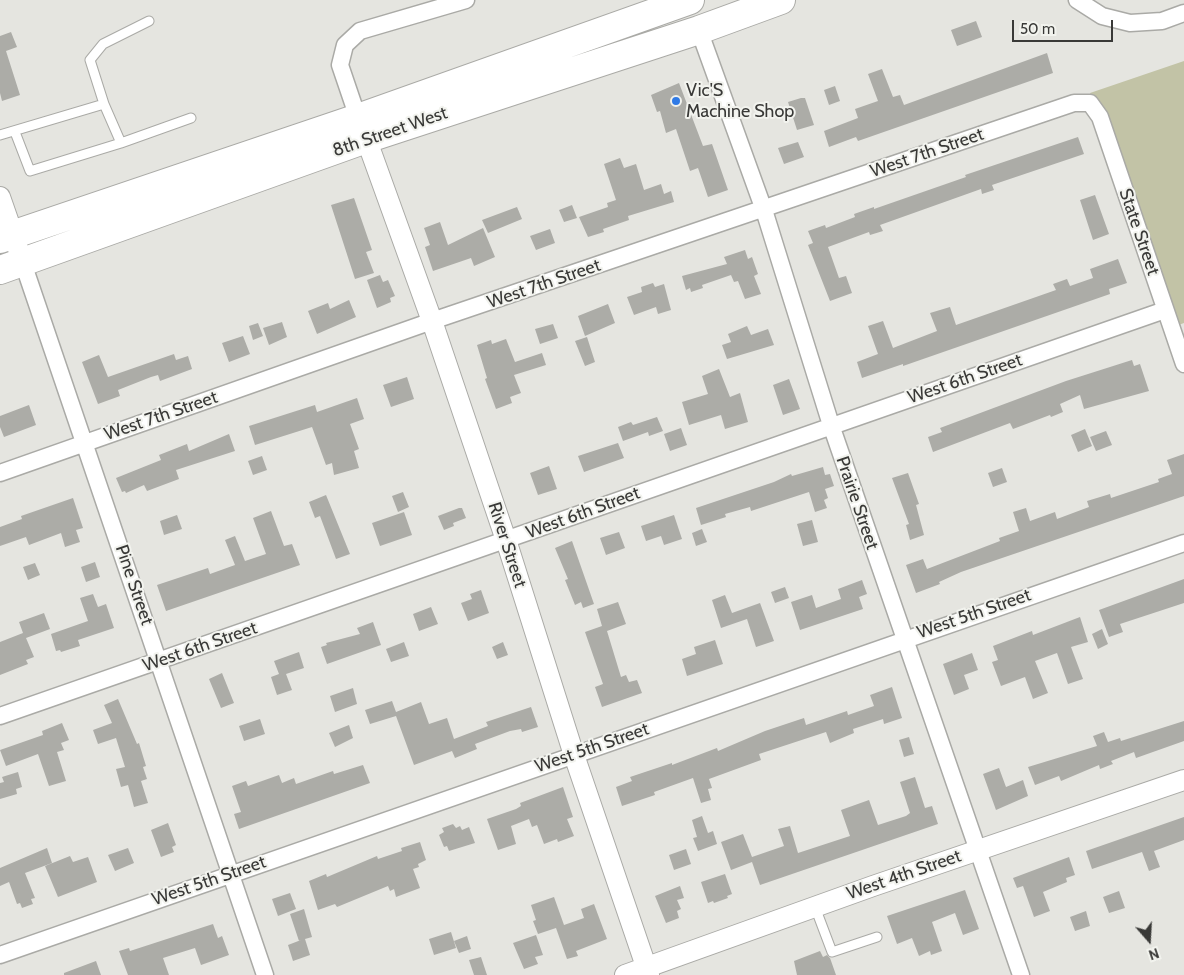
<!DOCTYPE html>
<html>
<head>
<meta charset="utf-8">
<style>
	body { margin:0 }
	#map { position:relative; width:1184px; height:975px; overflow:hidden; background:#e5e5e0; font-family:Cabin,sans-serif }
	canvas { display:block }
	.north { position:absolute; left:1124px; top:915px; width:50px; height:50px; -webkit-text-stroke:4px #f2f3ee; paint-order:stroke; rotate:161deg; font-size:14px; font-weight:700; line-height:20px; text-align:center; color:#393937 }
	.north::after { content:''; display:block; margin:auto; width:18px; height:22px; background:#393937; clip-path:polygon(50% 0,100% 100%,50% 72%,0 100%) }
	.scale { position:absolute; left:1012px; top:20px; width:101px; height:22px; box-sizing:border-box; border:2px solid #393937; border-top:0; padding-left:6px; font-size:15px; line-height:18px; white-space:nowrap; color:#393937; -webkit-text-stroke:4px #f2f3ee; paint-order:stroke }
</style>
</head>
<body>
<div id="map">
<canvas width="1184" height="975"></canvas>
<div class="north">N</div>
<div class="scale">50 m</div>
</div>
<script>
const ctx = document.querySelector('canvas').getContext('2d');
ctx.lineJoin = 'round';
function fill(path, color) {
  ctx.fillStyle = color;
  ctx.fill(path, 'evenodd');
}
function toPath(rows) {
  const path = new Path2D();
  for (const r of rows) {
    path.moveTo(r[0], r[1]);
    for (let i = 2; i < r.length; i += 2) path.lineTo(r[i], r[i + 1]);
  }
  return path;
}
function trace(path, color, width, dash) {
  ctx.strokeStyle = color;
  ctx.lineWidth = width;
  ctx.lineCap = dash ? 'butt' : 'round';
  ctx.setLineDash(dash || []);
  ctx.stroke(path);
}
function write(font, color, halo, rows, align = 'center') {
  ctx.font = font + ' Cabin,sans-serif';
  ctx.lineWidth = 4;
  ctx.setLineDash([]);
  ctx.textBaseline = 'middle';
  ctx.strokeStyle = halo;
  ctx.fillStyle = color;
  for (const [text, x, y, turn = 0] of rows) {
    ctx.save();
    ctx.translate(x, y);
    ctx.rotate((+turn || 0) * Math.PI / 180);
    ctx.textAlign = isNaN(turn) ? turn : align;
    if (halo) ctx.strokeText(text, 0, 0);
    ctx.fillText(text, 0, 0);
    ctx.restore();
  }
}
fill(toPath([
	[1184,61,1184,323,1170,328,1090,93]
]), '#c2c3a6');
fill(toPath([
	[976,21,982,37,957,46,951,30],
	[11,32,17,47,6,51,20,95,2,101,0,93,0,36],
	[1047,53,1053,73,858,141,856,137,829,147,824,131,858,118,855,109,878,101,868,74,882,69,893,97,900,95,904,105],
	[679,83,703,146,712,144,728,190,708,197,698,168,690,171,676,129,666,133,660,111,657,112,651,95],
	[835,86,840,101,829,105,824,90],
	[801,98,805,98,814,125,797,130,788,102],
	[1078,137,1084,154,992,185,994,190,982,194,981,189,880,225,883,231,870,235,869,232,828,247,839,278,846,276,852,293,830,301,808,245,813,243,808,231,825,225,826,228,855,217,854,214,874,207,874,209,966,177,965,175],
	[798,142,804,157,784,164,778,148],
	[620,158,624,168,636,164,644,190,661,184,664,194,671,191,674,202,628,216,629,220,603,229,604,232,588,237,579,217,608,207,607,203,616,200,604,164],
	[1095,195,1109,234,1093,240,1080,200],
	[354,198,372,250,366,252,374,273,355,279,331,205],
	[572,205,577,218,564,222,559,210],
	[517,207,522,219,488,233,482,220],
	[440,222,448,245,483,228,495,257,474,266,471,258,433,271,425,247,430,245,424,228],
	[550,229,555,243,536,250,530,236],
	[745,250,748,259,752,257,758,274,754,276,761,294,745,299,738,281,734,282,731,275,702,285,703,288,691,292,690,288,686,290,682,276,727,264,724,257],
	[1118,259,1127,283,1109,289,1110,294,903,366,903,364,862,378,857,362,878,354,868,326,883,321,893,348,937,331,930,313,950,307,956,325,1056,290,1053,284,1067,279,1070,286,1093,278,1090,269],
	[380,275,383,282,388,280,395,296,390,298,391,302,377,308,367,280],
	[653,283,655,287,664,284,671,310,658,314,656,307,634,315,627,297,642,292,641,287],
	[349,300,356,317,317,334,308,311,328,303,330,309],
	[608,304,615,323,585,336,578,316],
	[282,322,287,337,269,345,263,328],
	[258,323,263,336,253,340,249,326],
	[553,324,558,338,540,344,535,329],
	[747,326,751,335,768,329,774,345,727,359,722,345,731,342,728,334],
	[243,336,250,354,229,362,222,343],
	[587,337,595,362,585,366,575,341],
	[506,339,515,362,542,353,546,365,514,375,521,393,510,397,512,403,496,409,485,379,487,378,477,345,491,340,492,344],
	[174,354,176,360,188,356,192,369,160,381,158,375,151,377,118,390,120,396,98,404,82,362,99,355,108,377],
	[1132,360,1134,366,1140,364,1149,391,1084,409,1080,395,1060,404,1063,412,1051,417,1050,415,1013,429,1010,423,933,452,928,437,942,432,940,428,1066,381],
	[719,369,730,397,740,393,748,422,725,429,721,415,689,425,682,402,708,394,702,376],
	[407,377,414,399,391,407,383,385],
	[789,379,800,409,783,415,773,385],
	[357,398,364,419,350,424,359,449,354,451,359,468,334,475,332,463,326,465,312,427,255,445,249,426,315,405,317,412],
	[29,405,36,425,4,437,0,427,0,416],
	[657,417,663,431,649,436,648,432,623,441,618,427,631,422,633,425],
	[681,428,687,445,670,451,664,434],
	[1085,429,1092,446,1078,452,1071,435],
	[1106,431,1112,445,1096,451,1090,437],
	[229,434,235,451,176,470,179,479,147,491,144,485,126,493,125,491,122,492,116,478,161,460,159,455,187,444,189,451],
	[618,443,624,458,584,472,578,456],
	[1184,454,1184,496,961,572,939,582,940,584,916,593,906,565,923,559,927,569,1000,541,999,538,1019,531,1013,512,1026,508,1030,521,1055,512,1057,519,1089,507,1087,501,1110,494,1111,498,1159,482,1158,479,1172,474,1167,460],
	[262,456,267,470,253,475,248,461],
	[549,466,557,489,538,495,530,473],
	[823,467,825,475,830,474,834,486,825,489,828,498,824,500,827,508,815,512,809,492,751,511,750,507,725,514,726,517,701,525,696,508,774,482,791,474,792,476],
	[1002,468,1007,482,993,487,988,473],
	[908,473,919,504,916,505,924,535,910,540,906,525,909,524,892,478],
	[403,492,409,507,398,512,392,496],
	[326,495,350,554,336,559,320,516,315,518,309,502],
	[73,498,83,528,76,530,80,542,65,547,61,533,29,545,26,537,0,546,0,527,22,519,21,516],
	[459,508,462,508,466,518,453,523,454,526,444,530,438,516],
	[271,511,284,546,292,544,300,565,166,611,157,585,208,568,210,574,235,565,225,540,235,536,245,561,266,554,253,518],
	[404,512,412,535,380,546,372,523],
	[177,515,182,529,164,535,160,521],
	[674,515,682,539,664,545,661,536,646,541,641,526],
	[812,520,818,542,803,546,797,524],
	[702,529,707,542,696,546,692,533],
	[619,532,625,548,606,555,600,538],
	[572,541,594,604,583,608,581,602,575,605,565,580,568,579,555,548],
	[95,562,100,577,86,582,81,567],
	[35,563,40,575,28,580,23,567],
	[1184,579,1184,603,1120,624,1123,632,1109,637,1099,610],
	[862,580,867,594,859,597,863,609,800,630,791,602,812,595,816,608,841,599,838,589],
	[785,587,789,598,775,603,771,592],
	[481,590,489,613,468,621,461,603,472,599,470,594],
	[93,594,98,607,106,604,114,628,78,640,80,646,61,652,60,650,56,651,51,634,88,621,80,598],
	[725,595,732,613,760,603,774,641,756,647,747,619,721,628,712,600],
	[618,602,626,624,607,631,621,677,626,675,629,682,637,680,642,693,602,707,595,687,603,684,585,632,602,626,597,609],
	[431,607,438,624,419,631,413,614],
	[44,613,50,629,26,638,34,657,26,660,28,664,0,675,0,642,23,633,19,622],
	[1080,617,1088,642,1071,647,1083,679,1068,684,1057,653,1035,661,1048,693,1033,699,1025,677,1001,686,992,662,998,660,993,646,1032,631,1033,635],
	[373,622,381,645,327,664,321,647,327,645,326,643,360,634,357,628],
	[1102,629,1108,644,1098,649,1092,634],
	[715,640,723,664,687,676,682,659,696,654,694,647],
	[404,642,409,656,391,662,386,649],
	[503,642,508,655,497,659,492,647],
	[299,652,304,668,286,674,292,690,277,695,271,677,279,674,274,661],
	[972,653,978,670,964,675,969,689,954,695,943,664],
	[222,673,234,703,221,708,209,679],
	[892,687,902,718,884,724,883,719,853,729,854,733,830,743,826,732,759,754,761,760,709,779,712,788,708,789,711,800,701,803,693,778,654,792,655,795,622,806,616,787,632,781,630,777,672,763,672,765,717,748,718,751,765,731,804,718,806,725,847,711,848,715,874,706,870,695],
	[353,688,357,704,335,712,330,696],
	[118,699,137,744,139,743,146,766,143,767,147,779,141,781,148,803,134,807,128,785,121,787,116,769,125,767,116,738,98,744,93,730,112,723,104,705],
	[392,701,396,712,421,702,429,724,447,718,454,739,488,726,486,722,531,707,538,727,522,732,521,729,510,731,475,744,477,749,455,758,452,751,414,765,396,716,370,724,365,710],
	[260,719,265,734,244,741,239,726],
	[1184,721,1184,741,1136,758,1134,752,1111,761,1113,764,1100,769,1099,765,1061,781,1059,776,1035,785,1028,767,1097,746,1093,736,1104,732,1108,742,1120,738,1121,741],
	[62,723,69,740,61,743,64,750,57,752,66,781,49,786,38,754,6,766,0,750,43,735,42,731],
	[349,725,353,738,335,747,329,733],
	[909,737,914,754,904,757,899,740],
	[363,765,370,783,239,829,234,814,241,812,232,786,246,781,248,786,279,775,282,783,294,778,296,784,333,771,334,774],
	[999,768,1006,787,1023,780,1028,796,996,810,983,774],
	[18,772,22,787,16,789,17,794,0,799,0,783,4,782,2,777],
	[915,777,925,808,932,806,938,824,760,885,752,862,731,870,721,842,743,834,752,857,784,846,778,829,790,826,798,853,850,836,841,810,869,800,878,825,906,816,910,813,900,782],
	[563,787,573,817,567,819,574,836,558,842,557,839,544,844,537,825,532,827,529,819,511,826,516,844,498,850,487,819,516,809,521,806,520,803],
	[702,816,708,833,713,831,717,844,698,851,693,838,697,837,692,820],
	[1184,817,1184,840,1154,851,1160,867,1149,871,1142,852,1092,869,1086,851],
	[168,823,176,845,172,847,174,852,161,857,151,830],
	[453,824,456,828,460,826,462,830,469,827,475,843,449,851,447,846,444,847,439,835,444,832,442,828],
	[420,842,426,860,418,864,419,867,413,869,420,888,396,897,394,889,390,891,388,886,337,907,335,904,318,910,309,881,326,874,327,877,377,856,378,859,402,851,401,848],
	[47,848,52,863,25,873,35,898,31,899,33,904,22,908,20,903,17,904,9,882,0,886,0,868],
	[128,848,134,863,115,871,108,855],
	[686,849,691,864,674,870,669,855],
	[70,856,73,862,88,857,97,882,58,897,45,866],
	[1069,857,1075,875,1066,878,1067,882,1043,892,1050,911,1034,917,1023,886,1017,888,1013,878],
	[725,874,732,894,727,896,728,898,714,903,713,901,708,903,701,882],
	[680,886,684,898,677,900,681,909,677,911,679,918,666,923,655,896],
	[965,890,979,929,963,935,955,913,932,922,942,951,931,955,930,951,919,956,912,938,897,944,887,916],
	[1119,891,1125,908,1109,913,1103,897],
	[290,893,296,909,278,916,272,899],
	[554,897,564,925,584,918,581,909,594,904,607,939,576,951,578,956,567,959,556,928,538,934,533,921,536,920,531,905],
	[304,909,312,937,305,939,310,955,293,961,288,945,301,940,299,941,290,914],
	[1086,911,1090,926,1075,931,1070,917],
	[213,924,218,938,222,936,229,955,201,965,195,948,163,958,169,975,128,975,119,951,129,948,130,951],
	[451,932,456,948,434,955,429,939],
	[536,935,543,955,535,957,538,964,524,969,513,943],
	[467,936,471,949,459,953,454,941],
	[820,951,823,957,827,955,830,958,836,975,797,975,794,961],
	[481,957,487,975,474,975,469,960],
	[96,961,101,975,64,975,64,973]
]), '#acaca7');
const service = toPath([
	[104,104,90,60,103,44,149,21],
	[15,132,30,171,121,143],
	[0,135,104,104,121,143,191,118],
	[815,907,832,952,877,937]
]);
const minor = toPath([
	[1077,0,1102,16,1130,23,1162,21,1184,13],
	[699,30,764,210,831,425,1021,975],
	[358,118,340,65,345,45,360,31,466,0],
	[23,263,265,975],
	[0,473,432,321,1074,103,1090,103,1100,117,1184,364],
	[0,716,1165,310],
	[0,955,1184,543]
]);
const tertiary = toPath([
	[362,127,432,321,506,540,574,755,649,975],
	[0,197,23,263],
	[625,975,873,886,1184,780]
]);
const trunk = toPath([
	[0,239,358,118,690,0],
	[0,270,366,139,699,30,781,0]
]);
trace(service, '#aaaaa6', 11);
trace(minor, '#aaaaa6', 19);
trace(tertiary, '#aaaaa6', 22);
trace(trunk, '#aaaaa6', 30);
trace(service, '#fff', 9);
trace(minor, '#fff', 16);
trace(tertiary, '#fff', 20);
trace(trunk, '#fff', 28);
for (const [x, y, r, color] of [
	[676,101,5,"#2f7ae6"]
]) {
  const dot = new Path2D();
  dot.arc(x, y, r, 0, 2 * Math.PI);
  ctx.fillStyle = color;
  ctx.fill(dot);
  trace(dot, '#f2f3ee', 2);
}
write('18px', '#393937', '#f2f3ee', [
	["Vic'S",686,91],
	["Machine Shop",686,112]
], 'left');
write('18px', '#393937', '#f2f3ee', [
	["8th Street West",390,132,-19],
	["West 7th Street",927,153,-19],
	["State Street",1139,232,71],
	["West 7th Street",544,284,-19],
	["West 6th Street",965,379,-19],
	["West 7th Street",161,416,-19],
	["Prairie Street",857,503,71],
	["West 6th Street",583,513,-20],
	["River Street",507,545,72],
	["Pine Street",134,585,71],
	["West 5th Street",974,614,-19],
	["West 6th Street",200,647,-19],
	["West 5th Street",592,748,-19],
	["West 4th Street",904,875,-19],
	["West 5th Street",209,881,-19]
]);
</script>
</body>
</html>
